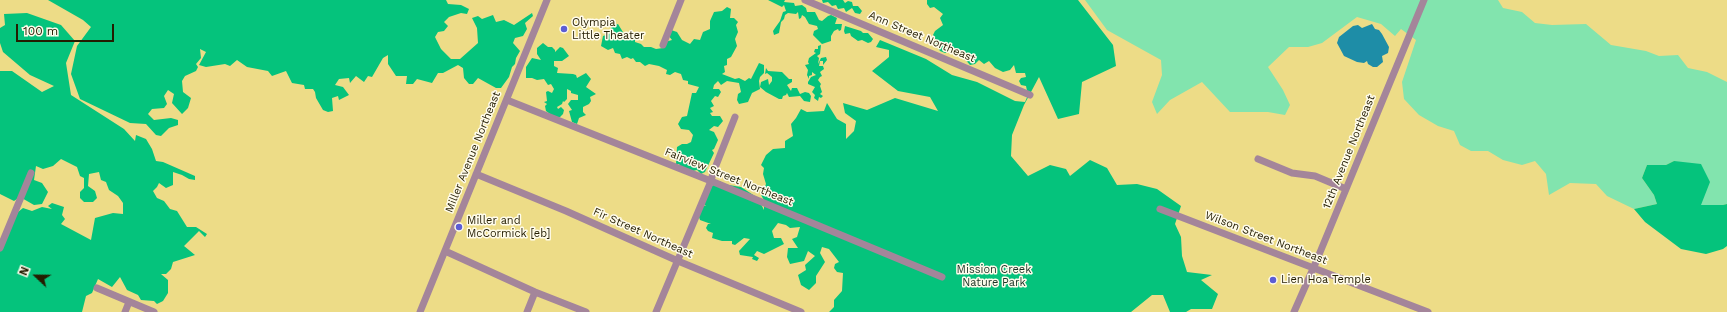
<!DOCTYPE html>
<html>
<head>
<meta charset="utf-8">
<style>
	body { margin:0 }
	#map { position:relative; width:1727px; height:312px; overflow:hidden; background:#eddc87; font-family:"Work Sans",sans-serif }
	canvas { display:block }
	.north { position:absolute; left:16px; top:256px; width:40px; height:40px; -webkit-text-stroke:3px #fffcec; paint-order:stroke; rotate:292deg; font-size:11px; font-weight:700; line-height:16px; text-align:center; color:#241d00 }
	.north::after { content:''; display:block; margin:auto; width:14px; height:18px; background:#241d00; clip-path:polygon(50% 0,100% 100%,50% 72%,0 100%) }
	.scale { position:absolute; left:16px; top:24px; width:98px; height:18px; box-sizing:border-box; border:2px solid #241d00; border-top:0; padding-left:5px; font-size:12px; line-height:14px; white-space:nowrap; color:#241d00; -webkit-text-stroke:3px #fffcec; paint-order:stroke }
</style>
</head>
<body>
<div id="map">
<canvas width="1727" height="312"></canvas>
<div class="north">N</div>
<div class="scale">100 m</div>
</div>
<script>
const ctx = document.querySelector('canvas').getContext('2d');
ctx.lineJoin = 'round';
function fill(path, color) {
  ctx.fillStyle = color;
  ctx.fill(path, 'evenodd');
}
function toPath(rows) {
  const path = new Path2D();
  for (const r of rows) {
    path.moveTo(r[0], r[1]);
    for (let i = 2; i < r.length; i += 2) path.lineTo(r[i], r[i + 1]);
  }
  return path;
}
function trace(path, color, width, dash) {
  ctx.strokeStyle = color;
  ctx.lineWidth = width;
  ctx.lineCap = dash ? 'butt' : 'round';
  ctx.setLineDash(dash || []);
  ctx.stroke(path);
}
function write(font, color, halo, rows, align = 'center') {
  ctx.font = font + ' "Work Sans",sans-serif';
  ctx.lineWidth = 3;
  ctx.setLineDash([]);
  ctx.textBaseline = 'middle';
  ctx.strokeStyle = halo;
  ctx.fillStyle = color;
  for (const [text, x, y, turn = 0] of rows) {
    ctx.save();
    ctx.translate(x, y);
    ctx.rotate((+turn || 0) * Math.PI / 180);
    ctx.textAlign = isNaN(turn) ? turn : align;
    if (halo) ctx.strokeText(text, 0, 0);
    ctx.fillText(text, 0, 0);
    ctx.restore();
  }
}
fill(toPath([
	[1085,0,1498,0,1503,8,1522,12,1535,23,1552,25,1586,24,1611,45,1646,51,1659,56,1678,55,1688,68,1707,72,1727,82,1727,204,1723,205,1700,205,1674,161,1666,165,1647,165,1642,178,1654,195,1657,204,1634,209,1607,196,1596,184,1570,183,1549,195,1546,174,1535,161,1522,165,1503,160,1488,151,1471,151,1460,145,1454,131,1438,126,1419,115,1404,99,1402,82,1416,40,1401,29,1395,36,1381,24,1357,17,1322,43,1308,47,1289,47,1268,67,1283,90,1290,105,1285,115,1268,112,1230,112,1202,82,1170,100,1157,114,1152,102,1162,75,1161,60,1107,30]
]), '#82e4ae');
fill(toPath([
	[48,0,446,0,448,4,461,5,469,9,467,14,461,13,449,17,444,22,448,26,444,31,438,32,435,37,441,49,451,59,460,59,478,43,477,28,472,18,478,16,482,19,493,15,496,22,504,20,514,25,532,13,533,16,525,23,527,29,523,36,515,38,513,43,520,51,516,58,515,64,512,67,509,77,501,88,496,88,478,78,473,84,469,84,464,78,463,68,458,65,443,73,438,73,432,83,417,79,413,84,406,84,407,76,396,76,388,64,388,55,383,58,372,77,368,76,364,82,356,76,350,83,349,78,339,79,335,85,343,87,349,95,339,100,338,96,332,98,333,111,328,112,323,110,316,98,315,92,313,89,305,89,304,85,292,83,286,71,272,76,268,71,247,67,237,60,230,66,225,64,206,67,199,65,206,52,200,49,201,58,196,64,198,67,196,71,185,76,182,81,183,92,191,98,188,108,182,114,172,103,174,94,168,90,164,96,167,104,164,108,152,109,148,114,154,120,171,118,178,120,178,125,169,128,161,136,156,135,146,124,130,123,80,99,71,74,77,46,91,27,83,20],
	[768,0,785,0,784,2,794,3,795,6,802,5,806,8,807,12,815,12,819,20,822,21,828,16,831,15,837,18,835,24,842,24,841,30,839,31,838,29,834,31,831,36,831,41,822,44,813,35,814,31,818,29,817,26,809,24,805,17,802,15,801,18,799,19,798,12,796,14,788,13,785,15,784,19,781,22,779,33,774,35,773,31,775,28,780,21,783,12,786,11,784,5,782,7],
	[822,0,843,0,845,3,848,1,852,2,853,6,858,6,862,11,860,14,855,13,852,8,846,12,844,8,838,9,836,5,832,6,828,2,823,3],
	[927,0,1078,0,1113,45,1116,66,1082,82,1079,114,1058,119,1039,77,1024,105,1012,135,1011,156,1028,176,1050,165,1066,169,1070,176,1090,160,1107,168,1117,185,1137,184,1157,189,1181,206,1175,224,1181,237,1182,256,1187,272,1212,275,1201,280,1218,294,1212,309,1191,309,1186,312,1170,312,1163,295,1152,295,1131,312,829,312,834,307,834,300,842,291,843,273,837,272,834,268,835,264,839,262,829,249,822,247,820,253,825,262,816,276,816,283,809,290,801,285,798,275,806,270,805,265,815,256,808,251,804,261,790,264,787,257,788,248,798,248,792,239,797,237,800,227,790,228,786,225,778,223,772,231,774,238,781,238,784,244,764,254,757,251,754,255,759,258,757,261,752,259,753,257,740,255,739,251,750,239,744,238,735,245,732,244,732,241,722,241,712,238,713,233,708,231,706,228,708,224,711,224,700,220,698,214,702,205,706,206,703,203,704,191,720,181,723,184,741,187,758,198,764,210,764,200,761,195,766,184,763,174,764,168,761,165,766,155,773,149,785,148,785,141,793,136,791,124,796,118,801,109,807,112,824,111,827,103,837,119,846,124,846,139,854,131,856,121,845,113,843,103,867,110,895,98,938,111,930,97,898,91,872,71,889,57,889,50,876,47,880,40,926,59,952,75,977,82,1015,101,1025,102,1028,95,1026,86,1021,85,1019,81,1021,78,1026,77,1025,73,1016,73,1014,65,1010,70,1003,72,995,68,989,61,984,64,979,60,975,64,970,65,963,57,960,50,954,54,952,50,945,53,940,51,935,43,936,40,933,35,935,31,943,25,940,18,943,14,934,7,930,8,927,4],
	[727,7,731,9,730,18,734,18,738,22,736,25,738,32,735,39,737,46,731,57,727,59,727,65,724,66,725,72,722,74,735,79,739,78,745,81,749,78,751,79,759,63,764,65,764,73,760,77,759,81,760,89,752,93,748,102,739,104,737,100,738,94,741,92,739,83,727,81,721,85,718,81,714,85,713,89,719,89,721,92,718,97,715,96,711,101,714,106,710,108,713,112,710,113,712,116,720,116,723,121,718,127,714,126,709,130,714,132,718,140,714,149,712,150,714,153,705,172,701,174,697,170,684,173,679,164,676,164,677,147,682,144,687,144,691,142,693,135,689,130,681,129,678,124,682,117,687,116,692,93,696,93,699,87,688,84,688,81,683,80,681,74,675,72,670,75,666,74,667,70,659,66,649,64,645,66,640,62,636,62,633,58,631,59,627,57,622,59,620,54,615,53,613,48,608,50,601,46,603,36,609,34,612,26,618,24,626,37,635,37,635,42,641,44,644,47,651,47,656,49,663,48,665,42,672,40,668,35,671,30,677,32,682,40,690,44,694,39,700,40,703,32,710,29,710,21,714,12,722,11],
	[27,13,61,25,75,41,66,63,71,95,124,129,135,141,136,135,146,139,152,149,156,161,163,162,195,176,195,180,189,179,182,175,173,172,173,185,166,188,159,183,157,187,153,191,157,198,164,201,170,209,177,211,187,227,196,227,207,234,205,237,199,231,184,246,195,255,173,262,171,269,166,274,161,274,168,280,168,293,163,301,157,304,154,301,141,300,138,295,127,290,120,277,112,287,98,279,92,293,86,296,82,312,0,312,0,249,18,212,23,208,32,211,42,207,52,209,48,206,52,203,64,207,62,215,65,219,61,224,91,240,95,218,113,213,123,214,123,203,118,196,109,190,106,182,101,180,99,172,89,174,88,186,95,191,97,198,93,202,84,202,80,198,80,192,84,188,84,178,80,176,77,167,61,159,53,166,43,169,36,166,34,180,42,183,48,192,42,204,34,205,20,197,14,201,0,194,0,71,12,71,42,92,54,86,30,75,3,52,0,43,0,28,5,25,4,14],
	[845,26,861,31,863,33,868,33,873,39,871,42,868,43,862,40,858,41,851,36,850,33,845,34,844,31],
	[543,43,548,47,552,47,555,50,555,52,560,47,563,48,569,56,562,61,554,61,554,66,558,68,557,73,573,74,576,75,577,78,586,73,591,79,586,87,596,94,590,97,591,101,589,104,583,107,583,112,586,115,579,118,577,124,572,122,569,111,572,110,568,104,571,100,578,100,578,95,571,93,571,91,567,89,567,99,564,102,563,101,562,104,557,107,558,109,561,107,564,110,563,114,560,117,554,117,546,111,545,106,547,104,544,102,547,101,546,92,548,91,552,93,554,89,551,84,548,85,544,79,537,80,532,78,526,78,526,67,532,58,541,60,537,54,537,48],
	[821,45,820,54,817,56,819,58,818,64,821,58,826,57,827,60,823,65,823,61,820,61,819,66,823,66,824,69,820,72,822,76,820,77,818,80,821,84,820,86,822,92,820,94,823,96,821,98,819,97,818,101,814,98,815,95,812,92,815,87,808,84,808,82,811,77,816,75,812,72,812,75,809,76,809,79,807,75,808,70,805,65,809,64,808,62,809,58,816,53,814,52,815,49,818,49,818,46],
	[766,68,768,71,782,72,789,79,792,79,792,82,787,85,791,91,792,88,797,88,800,94,805,92,809,93,811,96,810,102,804,101,800,96,789,97,787,93,786,95,783,96,782,99,779,99,766,92,760,87,761,82,768,79,769,85,772,81,772,77,767,73,765,74],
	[1674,161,1701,164,1710,182,1701,205,1723,205,1727,204,1727,246,1723,249,1706,254,1681,249,1645,222,1634,209,1657,204,1654,195,1642,178,1647,165,1666,165]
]), '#05c37c');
fill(toPath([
	[1372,24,1375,29,1379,30,1382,34,1389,47,1388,53,1382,56,1383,62,1377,67,1373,67,1368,64,1367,61,1364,63,1357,62,1344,56,1337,43,1339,37,1353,26,1358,25,1362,28]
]), '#1e8da7');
trace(toPath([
	[805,0,1030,95],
	[663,45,681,0],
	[507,100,716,183,942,277],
	[1258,159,1292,173,1315,176,1346,189],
	[476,174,566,211,678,261,801,312],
	[1160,209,1428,312],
	[0,248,31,173],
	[445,251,535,292,586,312],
	[97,288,154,312],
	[125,312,129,302],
	[420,312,547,0],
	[527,312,535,292],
	[656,312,711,181,713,173,735,117],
	[1294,312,1316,262,1424,0]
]), '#a4859a', 7);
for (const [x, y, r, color] of [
	[564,29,4,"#5c5dd5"],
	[459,227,4,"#5c5dd5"],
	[1273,280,4,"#5c5dd5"]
]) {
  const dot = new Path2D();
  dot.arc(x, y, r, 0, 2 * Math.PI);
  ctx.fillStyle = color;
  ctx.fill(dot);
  trace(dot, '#fffcec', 1.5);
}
write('11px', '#241d00', '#fffcec', [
	["Olympia",572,23],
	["Little Theater",572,36],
	["Miller and",467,221],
	["McCormick [eb]",467,234],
	["Lien Hoa Temple",1281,280]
], 'left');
write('11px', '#241d00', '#fffcec', [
	["Ann Street Northeast",922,37,23],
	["Miller Avenue Northeast",473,152,-68],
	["12th Avenue Northeast",1349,152,-68],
	["Fairview Street Northeast",729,177,22],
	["Fir Street Northeast",643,233,24],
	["Wilson Street Northeast",1266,238,21]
]);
write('11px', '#1c3427', '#fffcec', [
	["Mission Creek",994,270],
	["Nature Park",994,283]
]);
</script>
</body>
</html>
